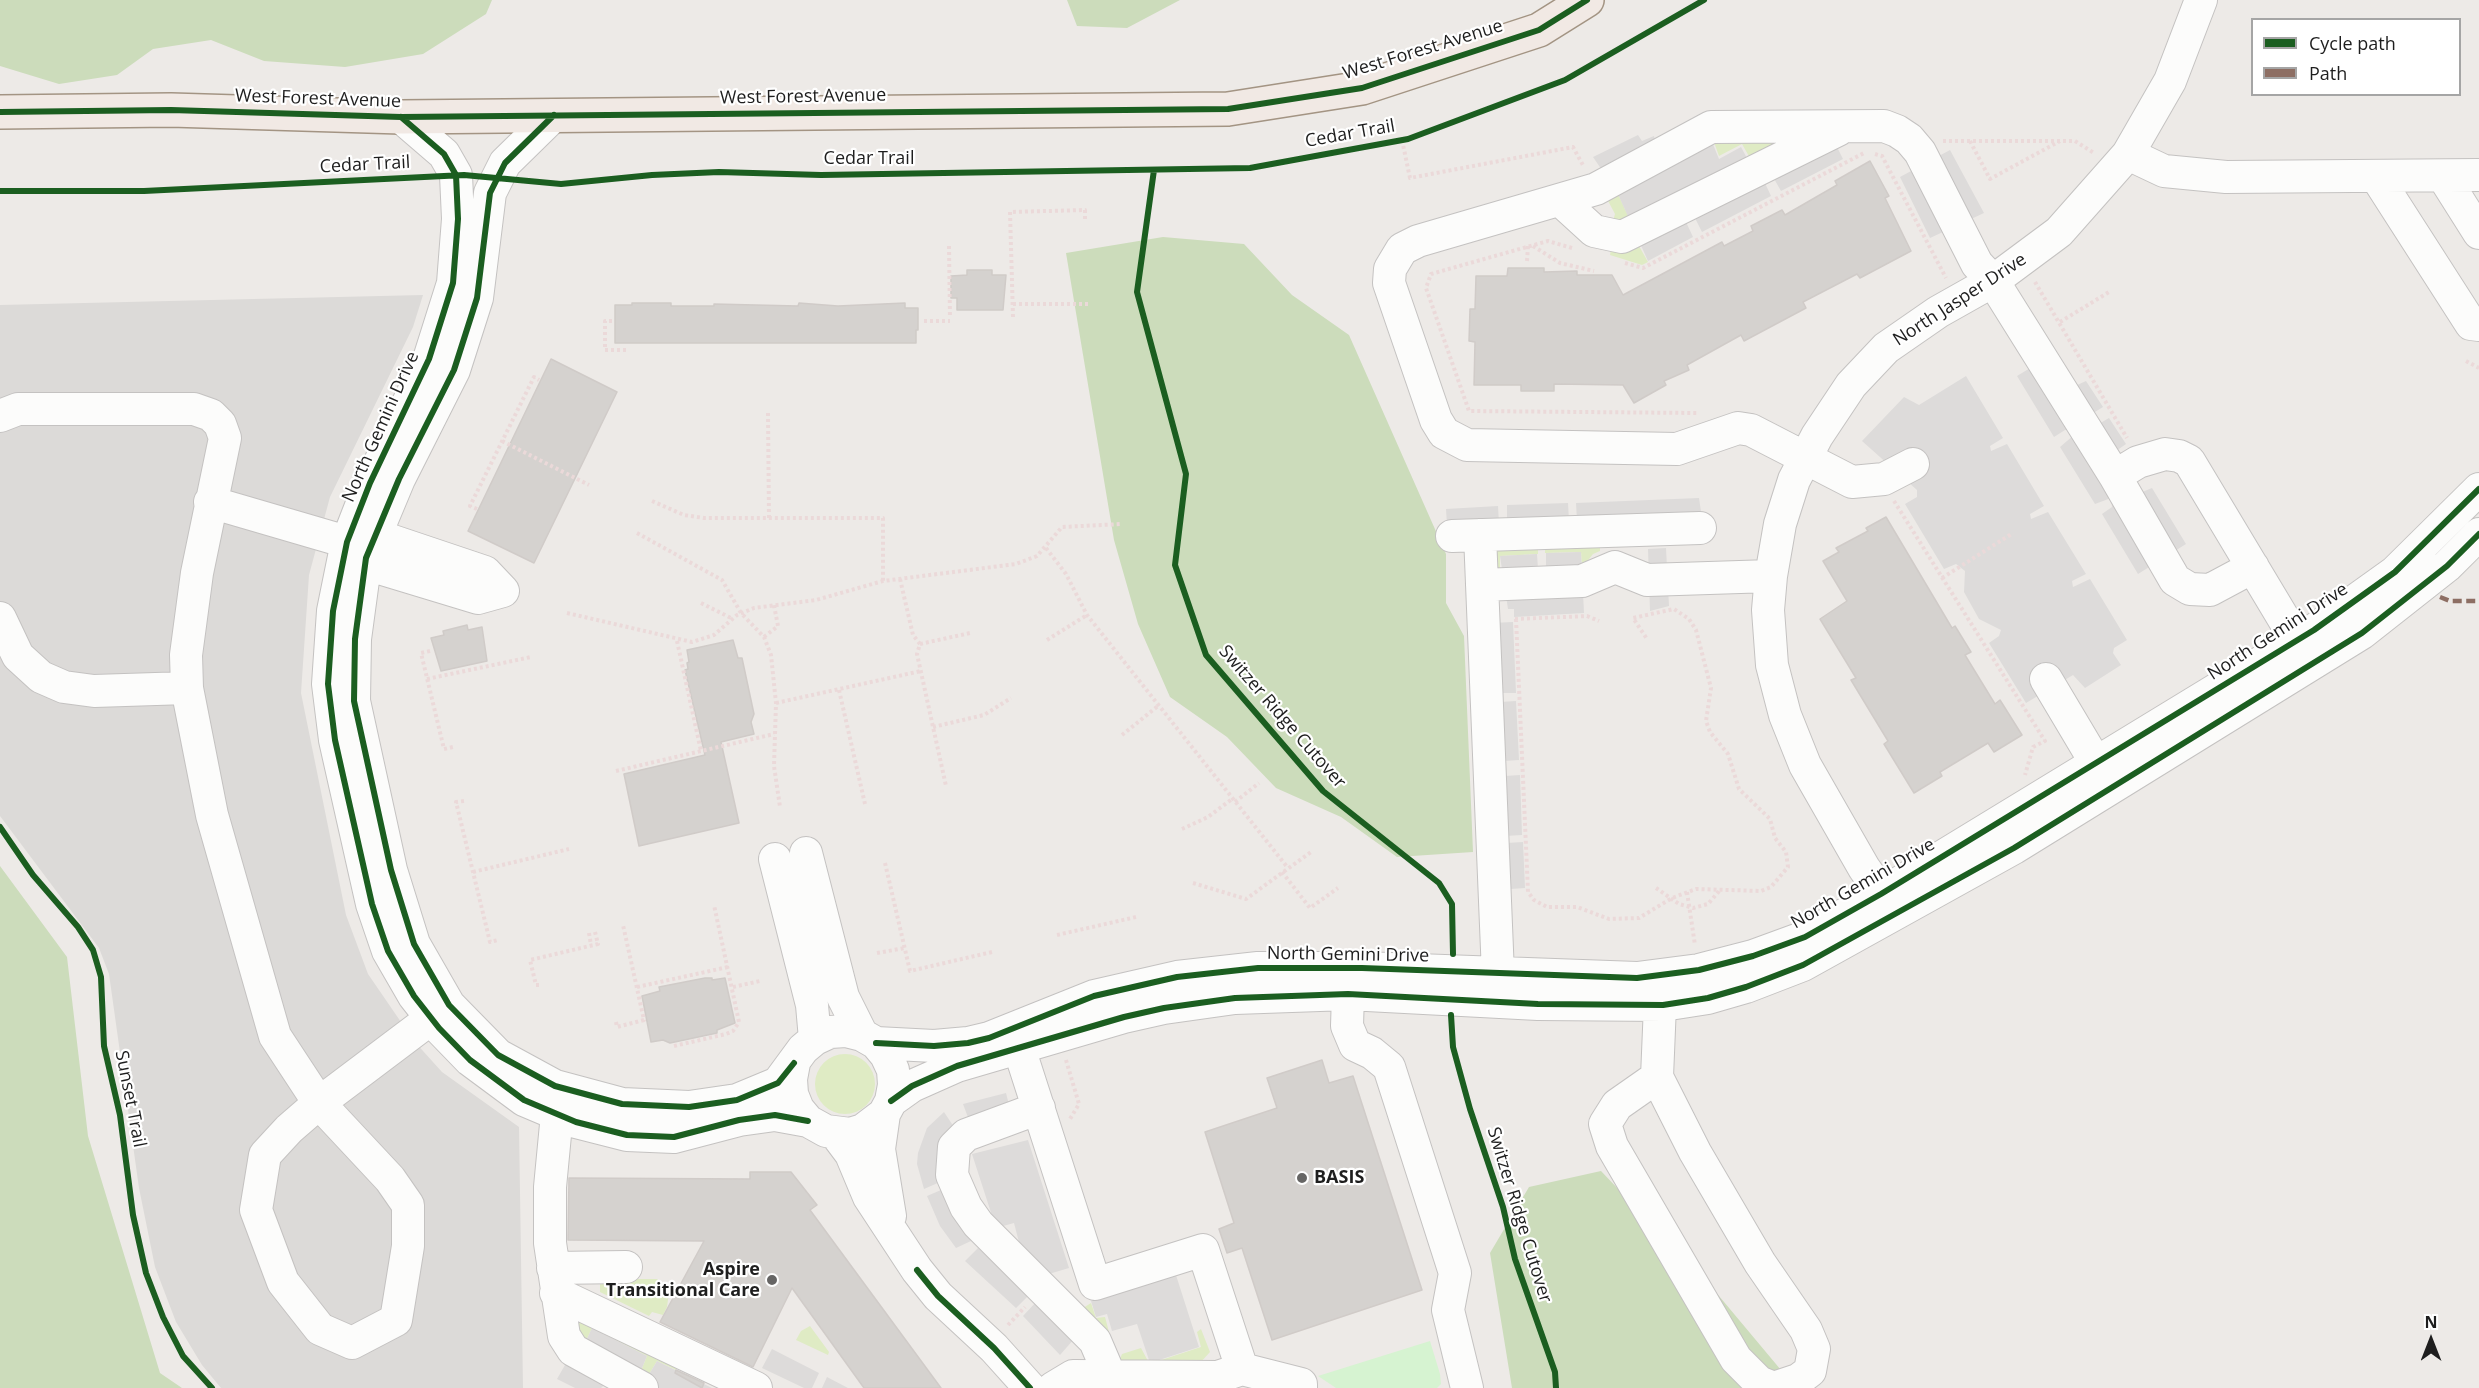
<!DOCTYPE html>
<html>
<head>
<meta charset="utf-8">
<style>
	body { margin:0 }
	#map { position:relative; width:2479px; height:1388px; overflow:hidden; background:#edeae7; font-family:"Open Sans",sans-serif }
	canvas { display:block }
	.legend { position:absolute; left:2251px; top:18px; width:210px; height:78px; box-sizing:border-box; background:#fff; border:2px solid #a5a5a5; margin:0; padding:8px 10px; list-style:none; font-size:18px; color:#1e1e1e }
	.legend li { display:flex; align-items:center; gap:12px; height:30px }
	.legend b { width:30px; border:2px solid #a5a5a5 }
	.north { position:absolute; left:2401px; top:1310px; width:60px; height:60px; -webkit-text-stroke:4px #fff; paint-order:stroke; rotate:0deg; font-size:16px; font-weight:700; line-height:24px; text-align:center; color:#1e1e1e }
	.north::after { content:''; display:block; margin:auto; width:21px; height:27px; background:#1e1e1e; clip-path:polygon(50% 0,100% 100%,50% 72%,0 100%) }
</style>
</head>
<body>
<div id="map">
<canvas width="2479" height="1388"></canvas>
<ul class="legend">
<li><b style="height:8px;background:#1b5e20"></b>Cycle path</li>
<li><b style="height:8px;background:#8d6e63"></b>Path</li>
</ul>
<div class="north">N</div>
</div>
<script>
const ctx = document.querySelector('canvas').getContext('2d');
ctx.lineJoin = 'round';
function fill(path, color) {
  ctx.fillStyle = color;
  ctx.fill(path, 'evenodd');
}
function toPath(rows) {
  const path = new Path2D();
  for (const r of rows) {
    if (r.length === 3) {
      path.moveTo(r[0] + r[2], r[1]);
      path.arc(r[0], r[1], r[2], 0, 2 * Math.PI);
      continue;
    }
    path.moveTo(r[0], r[1]);
    for (let i = 2; i < r.length; i += 2) path.lineTo(r[i], r[i + 1]);
  }
  return path;
}
function trace(path, color, width, dash) {
  ctx.strokeStyle = color;
  ctx.lineWidth = width;
  ctx.lineCap = dash ? 'butt' : 'round';
  ctx.setLineDash(dash || []);
  ctx.stroke(path);
}
function write(font, color, halo, rows, align = 'center') {
  ctx.font = font + ' "Open Sans",sans-serif';
  ctx.lineWidth = 4.5;
  ctx.setLineDash([]);
  ctx.textBaseline = 'middle';
  ctx.strokeStyle = halo;
  ctx.fillStyle = color;
  for (const [text, x, y, turn = 0] of rows) {
    ctx.save();
    ctx.translate(x, y);
    ctx.rotate((+turn || 0) * Math.PI / 180);
    ctx.textAlign = isNaN(turn) ? turn : align;
    if (halo) ctx.strokeText(text, 0, 0);
    ctx.fillText(text, 0, 0);
    ctx.restore();
  }
}
fill(toPath([
	[423,295,413,327,330,497,309,575,301,693,346,915,368,974,414,1041,442,1072,519,1127,523,1388,221,1388,202,1365,176,1322,155,1267,139,1188,109,974,99,948,0,816,0,305]
]), '#dcdad8');
fill(toPath([
	[1714,142,1779,142,1750,158,1742,144,1719,156],
	[1617,192,1630,220,1612,224,1615,214,1606,197],
	[1639,246,1648,262,1642,265,1610,255,1611,250],
	[1600,543,1600,551,1593,554,1582,568,1581,552,1545,553,1545,545],
	[1538,545,1538,554,1500,556,1500,571,1497,573,1492,547],
	[845,1084,30],
	[600,1279,657,1279,669,1292,667,1307,663,1315,652,1312,649,1316,600,1292],
	[1091,1303,1096,1318,1105,1317,1109,1332,1104,1332,1080,1310],
	[571,1317,679,1363,676,1370,657,1361,648,1376,640,1373,647,1356,592,1328,585,1343],
	[810,1326,829,1352,828,1355,796,1340,801,1331],
	[1201,1329,1210,1352,1200,1363,1124,1364,1119,1361,1122,1354,1141,1348,1149,1363,1152,1363,1201,1347,1197,1332]
]), '#dfebc4');
fill(toPath([
	[0,0,492,0,486,14,423,54,345,67,264,61,211,40,153,49,117,75,59,84,0,66],
	[1067,0,1180,0,1127,28,1077,26],
	[1163,237,1244,244,1292,295,1349,335,1446,554,1446,603,1464,636,1473,852,1397,857,1341,817,1276,788,1227,737,1170,697,1138,624,1114,540,1066,253],
	[0,866,67,957,88,1136,160,1373,182,1388,0,1388],
	[1601,1171,1714,1290,1796,1388,1512,1388,1490,1253,1529,1187]
]), '#ccdcbb');
fill(toPath([
	[1430,1341,1440,1374,1441,1384,1437,1388,1336,1388,1318,1376]
]), '#d6f3d1');
fill(toPath([
	[1638,135,1642,141,1654,136,1655,140,1712,142,1719,159,1741,147,1748,160,1835,143,1843,159,1781,191,1773,177,1764,181,1771,196,1702,232,1695,218,1686,222,1693,237,1648,261,1617,192,1593,157],
	[1950,150,1984,213,1930,238,1900,177],
	[2050,356,2075,386,2086,381,2103,407,2090,415,2097,425,2109,418,2126,444,2116,451,2140,493,2152,488,2186,544,2138,574,2102,514,2112,507,2111,498,2095,504,2060,447,2074,435,2070,430,2065,430,2054,437,2017,376],
	[1966,376,2003,438,1990,446,1991,451,2007,444,2044,506,2030,514,2031,519,2048,512,2086,574,2072,581,2073,587,2090,579,2127,640,2114,648,2113,653,2121,665,2085,688,2073,675,2026,703,1989,643,1999,636,2001,630,1979,619,1964,592,1965,571,1956,564,1944,569,1905,504,1917,497,1917,490,1862,441,1904,397,1919,405],
	[1699,498,1705,539,1443,549,1442,527,1447,525,1446,509,1498,506,1499,524,1507,524,1507,505,1568,503,1569,521,1577,521,1576,503],
	[1666,548,1669,606,1650,611,1648,549],
	[1581,552,1584,613,1514,617,1514,609,1508,609,1500,556,1537,554,1538,569,1546,569,1546,553],
	[1513,622,1516,693,1500,693,1500,702,1516,701,1519,760,1504,761,1505,776,1520,775,1522,835,1505,836,1506,843,1523,842,1525,888,1482,891,1470,624],
	[1006,1093,1010,1109,969,1120,963,1104],
	[944,1112,954,1127,938,1152,936,1165,940,1182,924,1189,917,1164,918,1153,927,1128],
	[1028,1140,1069,1268,1042,1276,1020,1246,1014,1223,996,1228,972,1154],
	[941,1190,971,1241,956,1248,940,1226,927,1196],
	[978,1248,1029,1295,1016,1308,965,1261],
	[1175,1272,1199,1347,1150,1363,1137,1324,1112,1331,1107,1314,1096,1317,1091,1301],
	[1037,1301,1074,1339,1060,1355,1023,1316],
	[592,1328,647,1356,640,1373,648,1376,657,1361,712,1388,612,1388,606,1383,601,1388,575,1388,557,1379,565,1365,585,1343],
	[772,1349,819,1373,812,1388,804,1388,762,1368],
	[827,1377,848,1388,822,1388]
]), '#dddbda');
const building = toPath([
	[1870,161,1889,196,1885,198,1911,251,1860,278,1857,274,1803,302,1806,308,1744,341,1741,335,1687,365,1689,370,1664,381,1666,385,1634,403,1623,385,1554,384,1554,391,1521,391,1521,385,1474,385,1475,342,1469,341,1470,309,1475,309,1476,276,1507,276,1508,268,1544,268,1544,272,1577,271,1577,275,1612,275,1623,295,1722,242,1724,246,1753,231,1751,226,1782,210,1785,215,1837,185,1835,181,1870,161],
	[967,270,992,270,992,275,1006,275,1003,310,957,310,957,298,951,298,951,276,967,275,967,270],
	[632,303,671,303,671,306,714,306,714,304,798,306,799,303,838,306,905,303,905,308,918,308,918,330,916,330,916,343,615,343,615,305,632,305,632,303],
	[551,359,617,392,534,563,468,531,551,359],
	[1886,517,1952,628,1955,626,1971,652,1965,655,1995,704,2000,700,2022,735,1994,752,1988,743,1940,772,1942,776,1914,793,1884,744,1888,741,1851,680,1856,678,1820,619,1847,601,1823,561,1839,552,1836,548,1868,531,1866,528,1886,517],
	[467,625,468,630,482,627,487,661,441,671,431,638,444,635,443,631,467,625],
	[733,640,738,658,742,658,754,714,751,722,754,734,721,742,739,823,639,846,624,774,705,755,685,670,688,669,687,663,689,662,687,650,733,640],
	[705,978,712,978,712,980,725,978,735,1023,717,1030,717,1033,670,1043,663,1040,651,1042,642,996,660,991,659,987,705,978],
	[1322,1060,1329,1083,1353,1076,1422,1290,1272,1340,1242,1248,1227,1253,1219,1229,1234,1223,1205,1132,1277,1108,1267,1078,1322,1060],
	[750,1172,791,1172,817,1205,810,1210,941,1388,864,1388,792,1288,753,1367,660,1322,704,1241,568,1240,569,1178,750,1179,750,1172],
	[676,1370,704,1383,702,1388,675,1373,676,1370]
]);
fill(building, '#d5d2cf');
trace(building, '#d0cbc8', 1.5);
const minor = toPath([
	[554,115,505,163,490,193,477,298,454,370,399,479,366,558,355,639,354,701,391,870,414,944,449,1005,498,1055,555,1086,622,1104,689,1107,737,1100,778,1083,803,1049,815,1039,830,1032,846,1031,862,1035,876,1043,886,1055,893,1070,894,1085,891,1101,884,1114,863,1130,850,1134,826,1131,808,1121,798,1109,792,1094,791,1079,794,1063],
	[401,117,444,154,456,175,458,219,453,283,429,359,370,483,347,542,333,611,328,684,335,740,372,904,388,951,414,996,439,1028,470,1060,524,1100,576,1122,627,1135,674,1137,739,1120,775,1115,808,1121],
	[2128,154,2164,171,2226,177,2479,175],
	[2376,176,2471,324,2479,325],
	[2443,176,2479,233],
	[1560,200,1594,231,1622,237,1838,130],
	[0,416,18,409,194,409,211,415,220,424,225,438,197,573,186,655,187,688,94,691,64,687,41,677,18,656,0,618],
	[1913,464,1884,479,1852,482,1751,430,1738,428,1677,449,1467,445,1444,433,1436,420,1389,283,1390,269,1402,249,1418,241,1596,189,1711,127,1884,126,1897,131,1909,139,1920,152,1977,264,1993,281,2115,476,2138,462,2165,454,2179,456,2189,461,2297,641],
	[2115,476,2175,580,2190,589,2210,590,2253,567],
	[210,502,347,542],
	[1480,535,1498,974],
	[1452,536,1700,528],
	[346,558,478,598,503,591,485,572,357,529],
	[1482,585,1582,581,1615,567,1647,580,1771,576],
	[2046,679,2096,763],
	[187,688,212,815,275,1036,319,1103,390,1179,408,1205,408,1246,396,1320,352,1343,320,1329,283,1282,256,1210,265,1155,289,1129,319,1103,449,1005],
	[806,853,843,997,862,1035],
	[775,859,812,1005,815,1039],
	[1894,911,1864,868,1805,765,1785,715,1772,665,1768,610,1771,576,1780,524,1794,480,1817,436,1851,385,1886,348,1938,312,1993,281,2059,232,2128,154,2170,81,2201,0],
	[1348,994,1347,1026,1355,1045,1372,1053,1389,1067,1455,1273,1448,1310,1467,1388],
	[876,1043,934,1046,968,1043,989,1038,1094,996,1177,977,1258,968,1362,968,1637,978,1699,970,1753,956,1805,937,1881,894,2314,630,2395,572,2479,489],
	[1019,1048,1095,1284,1203,1250,1242,1369],
	[1657,1077,1617,1105,1605,1124,1612,1146,1736,1359,1759,1382,1774,1388,1798,1380,1810,1371,1814,1349,1806,1330,1760,1263,1695,1152,1657,1077,1660,1005],
	[891,1101,912,1086,957,1066,1124,1017,1164,1008,1235,998,1348,994,1538,1004,1663,1005,1708,998,1746,987,1803,965,2014,848,2362,633,2447,566,2479,534],
	[1039,1108,966,1135,954,1147,952,1175,966,1207,978,1224,1095,1341,1110,1376],
	[557,1114,550,1187,550,1243,564,1336,573,1350,642,1388],
	[884,1114,879,1149,890,1216],
	[836,1134,851,1154,869,1197,917,1270,938,1296,994,1348,1030,1388],
	[553,1268,626,1267],
	[556,1293,756,1388],
	[1053,1388,1073,1376,1218,1377,1242,1369,1301,1384,1301,1388]
]);
const major = toPath([
	[0,112,171,110,401,117,1228,109,1362,88,1539,30,1587,0]
]);
trace(minor, '#c4c2c1', 34);
trace(major, '#a39483', 36);
trace(toPath([
	[1402,140,1410,178,1573,147,1584,167],
	[1943,141,2075,141,2094,153],
	[1970,141,1990,179,2060,141],
	[1875,154,1882,156,1946,278],
	[949,246,950,318],
	[1533,246,1560,263,1594,271],
	[1572,248,1548,241,1431,274,1426,288,1469,411,1697,413],
	[1527,261,1528,246],
	[1625,263,1643,268,1864,153],
	[2035,282,2127,438],
	[1013,304,1090,304],
	[1013,317,1010,212,1085,210,1085,222],
	[612,321,605,321,605,350,626,350],
	[924,321,950,321],
	[2060,322,2109,292],
	[2466,361,2479,368],
	[768,413,769,518],
	[502,441,589,485],
	[652,501,684,515,704,518,883,518,883,581],
	[1894,501,2045,741,2033,747,2025,775],
	[477,509,470,506,534,377,539,380],
	[637,533,722,580,741,613,764,637,771,655,776,703,774,766,780,807],
	[1046,548,1066,574,1087,615,1288,868],
	[1942,578,2013,533],
	[900,579,913,635,920,644,917,654,946,786],
	[701,603,733,619],
	[567,613,692,642,714,635,737,615,754,608,816,600,883,581,1016,564,1037,556,1062,527,1122,524],
	[1515,619,1587,616,1599,621],
	[1516,619,1528,892,1534,900,1547,907,1577,907,1609,919,1639,918,1672,898,1696,889,1761,891,1771,887,1788,867,1786,852,1775,838,1770,819,1739,789,1728,754,1710,732,1706,721,1711,688,1696,630,1689,619,1674,609,1633,618,1647,639],
	[764,637,778,626,774,605],
	[1047,640,1087,615],
	[677,641,701,751],
	[920,644,970,633],
	[430,651,421,653,444,749,453,747],
	[427,679,531,657],
	[839,690,865,804],
	[776,703,921,671],
	[933,727,984,715,1011,698],
	[1122,735,1158,706],
	[616,771,774,734],
	[464,801,456,802,490,942,498,940],
	[1235,802,1259,783],
	[1182,829,1208,817,1232,799],
	[885,863,910,971,992,952],
	[473,872,569,849],
	[1282,872,1310,908,1338,888],
	[1193,883,1246,899,1311,852],
	[1656,888,1679,904,1693,908,1708,904,1721,889],
	[1687,892,1695,945],
	[589,933,591,945],
	[1057,935,1136,917],
	[877,953,905,948],
	[539,985,536,985,530,960,598,944,595,932],
	[637,987,728,967],
	[733,987,760,981],
	[616,1022,617,1027,644,1020,623,925],
	[674,1046,726,1034,733,1031,739,1022,714,905],
	[1066,1060,1079,1104,1070,1119],
	[1008,1325,1025,1307]
]), '#ebd9d9', 4, [3, 3]);
trace(minor, '#fcfcfb', 32);
trace(major, '#f1e9e4', 33);
trace(toPath([
	[2440,597,2450,601,2479,601]
]), '#8d6e63', 4.5, [9, 4.5]);
trace(toPath([
	[0,112,171,110,401,117,1228,109,1362,88,1539,30,1587,0],
	[554,115,505,163,490,193,477,298,454,370,399,479,366,558,355,639,354,701,391,870,414,944,449,1005,498,1055,555,1086,622,1104,689,1107,737,1100,778,1083,794,1063],
	[401,117,444,154,456,175,458,219,453,283,429,359,370,483,347,542,333,611,328,684,335,740,372,904,388,951,414,996,439,1028,470,1060,524,1100,576,1122,627,1135,674,1137,739,1120,775,1115,808,1121],
	[1154,170,1137,292,1186,474,1175,565,1206,655,1323,791,1439,883,1452,904,1453,954],
	[0,191,144,191,464,175,561,184,652,175,719,172,821,175,1250,168,1408,139,1565,80,1704,0],
	[0,827,33,875,78,927,93,950,101,977,104,1046,120,1115,133,1215,146,1273,163,1317,183,1356,212,1388],
	[1451,1015,1453,1047,1470,1109,1503,1207,1515,1259,1555,1372,1556,1388],
	[876,1043,934,1046,968,1043,989,1038,1094,996,1177,977,1258,968,1362,968,1637,978,1699,970,1753,956,1805,937,1881,894,2314,630,2395,572,2479,489],
	[891,1101,912,1086,957,1066,1124,1017,1164,1008,1235,998,1348,994,1538,1004,1663,1005,1708,998,1746,987,1803,965,2014,848,2362,633,2447,566,2479,534],
	[917,1270,938,1296,994,1348,1030,1388]
]), '#1b5e20', 6);
for (const [x, y, r, color] of [
	[1302,1178,6,"#666564"],
	[772,1280,6,"#666564"]
]) {
  const dot = new Path2D();
  dot.arc(x, y, r, 0, 2 * Math.PI);
  ctx.fillStyle = color;
  ctx.fill(dot);
  trace(dot, '#fff', 2);
}
write('18px', '#1e1e1e', '#fff', [
	["West Forest Avenue",1423,50,-17],
	["West Forest Avenue",803,97,-1],
	["West Forest Avenue",318,99,2],
	["Cedar Trail",1350,134,-10],
	["Cedar Trail",869,159],
	["Cedar Trail",365,165,-3],
	["North Jasper Drive",1960,300,-33],
	["North Gemini Drive",381,427,-66],
	["North Gemini Drive",2278,632,-33],
	["Switzer Ridge Cutover",1282,717,49],
	["North Gemini Drive",1863,884,-30],
	["North Gemini Drive",1348,955,1],
	["Sunset Trail",130,1099,79],
	["Switzer Ridge Cutover",1519,1215,73]
]);
write('bold 18px', '#1e1e1e', '#fff', [
	["BASIS",1314,1178],
	["Aspire",760,1270,"right"],
	["Transitional Care",760,1291,"right"]
], 'left');
</script>
</body>
</html>
